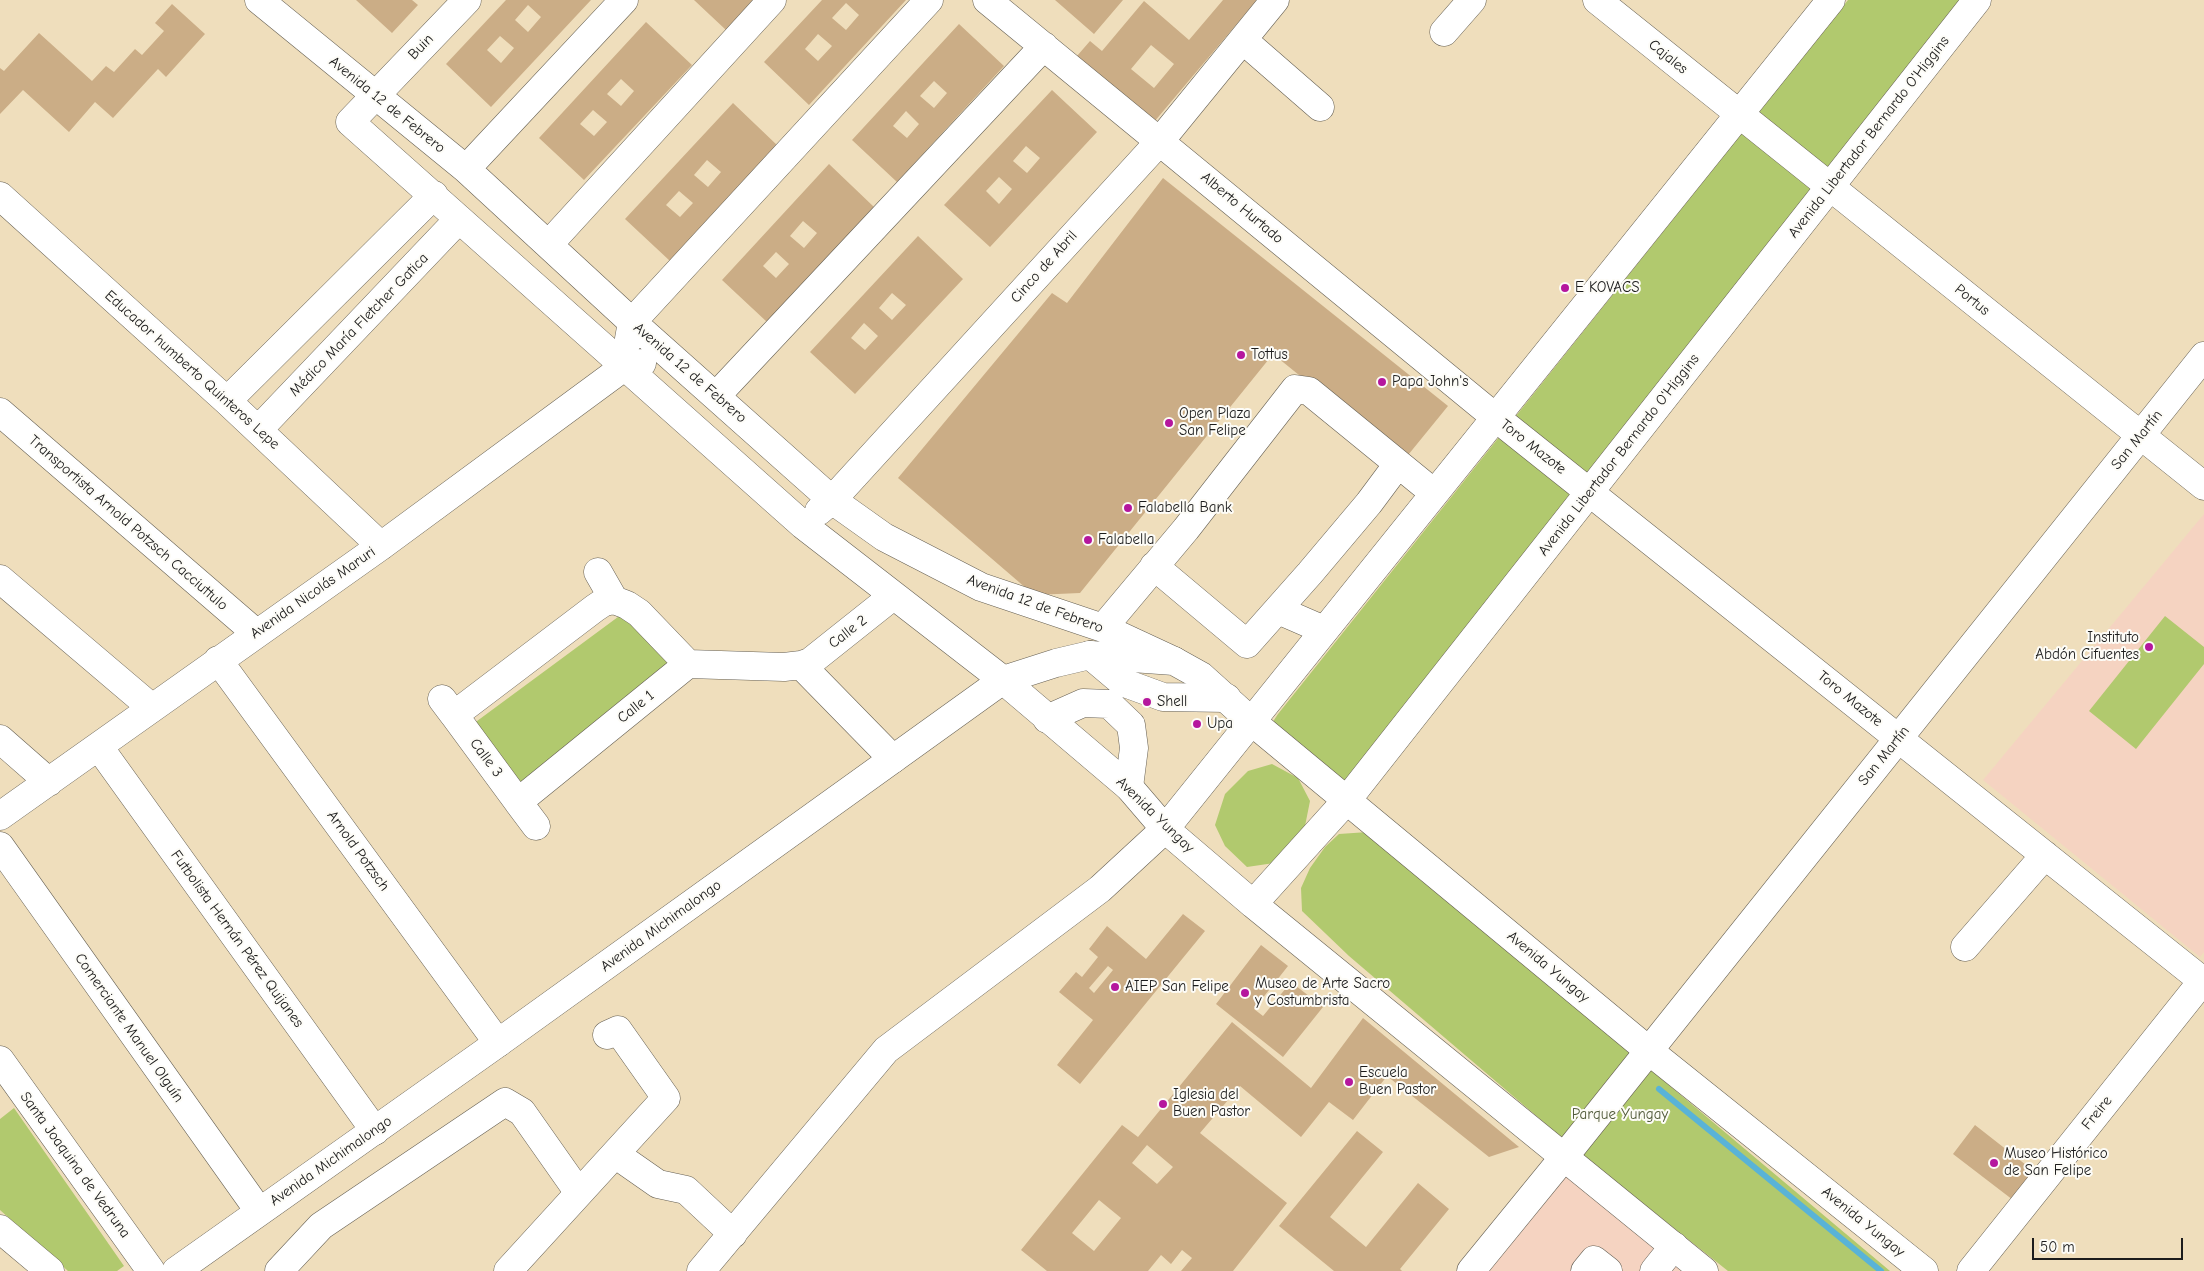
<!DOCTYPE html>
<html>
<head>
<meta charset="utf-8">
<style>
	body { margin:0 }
	#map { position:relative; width:2204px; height:1271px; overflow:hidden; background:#efdebc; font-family:"Comic Neue",sans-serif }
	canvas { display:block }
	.scale { position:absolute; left:2032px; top:1238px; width:151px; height:22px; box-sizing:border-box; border:2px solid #1c1c1c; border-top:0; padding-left:6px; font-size:15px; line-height:18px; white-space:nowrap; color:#1c1c1c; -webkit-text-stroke:4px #fdfcf7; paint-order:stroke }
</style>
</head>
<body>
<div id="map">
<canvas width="2204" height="1271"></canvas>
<div class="scale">50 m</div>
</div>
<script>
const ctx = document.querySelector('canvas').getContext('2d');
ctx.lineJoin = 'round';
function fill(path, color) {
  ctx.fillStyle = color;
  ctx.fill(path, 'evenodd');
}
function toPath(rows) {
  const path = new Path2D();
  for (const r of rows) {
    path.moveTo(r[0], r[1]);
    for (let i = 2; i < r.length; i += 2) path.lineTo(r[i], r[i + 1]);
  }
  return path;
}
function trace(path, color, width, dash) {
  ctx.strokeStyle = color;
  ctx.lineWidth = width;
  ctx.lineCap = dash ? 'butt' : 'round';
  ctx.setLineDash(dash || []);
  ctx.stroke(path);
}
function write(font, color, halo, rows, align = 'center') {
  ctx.font = font + ' "Comic Neue",sans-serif';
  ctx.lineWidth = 4;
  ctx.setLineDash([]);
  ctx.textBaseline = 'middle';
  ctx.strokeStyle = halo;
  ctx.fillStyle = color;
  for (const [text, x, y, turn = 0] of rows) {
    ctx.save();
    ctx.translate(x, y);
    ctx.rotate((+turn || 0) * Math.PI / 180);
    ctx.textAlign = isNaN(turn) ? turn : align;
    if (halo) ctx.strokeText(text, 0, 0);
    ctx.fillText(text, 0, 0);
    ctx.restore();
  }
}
fill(toPath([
	[2204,514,2204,952,2200,957,1983,780],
	[1565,1170,1682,1271,1484,1271]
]), '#f5d3c1');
fill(toPath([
	[1848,0,1971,0,1352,781,1340,787,1270,726,1278,714],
	[622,614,673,662,517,791,473,724],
	[2165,616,2204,647,2204,664,2136,749,2089,711],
	[1272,764,1298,778,1310,801,1303,836,1281,862,1247,867,1225,846,1215,825,1225,794,1248,771],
	[1368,832,1890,1271,1728,1271,1588,1160,1349,956,1302,911,1301,888,1310,868,1325,847,1339,834],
	[14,1108,124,1266,117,1271,68,1271,0,1210,0,1119]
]), '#b1c96e');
trace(toPath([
	[1659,1089,1881,1271]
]), '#59b3d7', 6);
fill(toPath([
	[356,0,412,0,418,5,392,33],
	[506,0,591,0,491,107,446,64],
	[528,5,541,17,528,32,515,20],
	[500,36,514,48,501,63,487,50],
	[694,0,753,0,726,30],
	[822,0,906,0,809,105,764,62],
	[846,3,859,15,846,30,832,18],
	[818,34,832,46,818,61,805,49],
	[1055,0,1123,0,1094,34],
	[1223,0,1257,0,1154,122,1077,56,1090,41,1102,51,1144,1,1189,40],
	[1151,45,1174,64,1154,88,1131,69],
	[172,4,205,34,166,77,158,69,113,118,95,102,69,132,23,90,0,114,0,68,4,71,39,33,92,81,106,66,114,72,135,49,142,55,164,31,155,23],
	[646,22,692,65,584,180,539,138],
	[621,79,634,91,621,106,607,94],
	[593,110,607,122,594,136,580,124],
	[959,24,1004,66,897,182,852,140],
	[934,81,947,93,934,108,920,96],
	[906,111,919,124,907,138,893,126],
	[1052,90,1097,132,990,247,944,205],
	[1026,146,1040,158,1027,173,1013,161],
	[999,177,1012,189,999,204,986,191],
	[733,103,778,146,670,261,625,219],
	[707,160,721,172,708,187,694,175],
	[679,191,693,203,680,217,666,205],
	[829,164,874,207,767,322,722,280],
	[803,221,817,233,804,248,790,236],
	[776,252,789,264,776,278,763,266],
	[1163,178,1448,406,1404,460,1273,354,1080,593,1034,595,898,478,1052,293,1067,303],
	[918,236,963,279,855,394,810,352],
	[892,293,906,305,892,320,879,308],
	[864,323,878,336,865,350,851,338],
	[1183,914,1205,931,1080,1084,1057,1065,1093,1020,1059,992,1076,972,1082,977,1098,957,1089,949,1107,926,1146,959],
	[1108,966,1113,970,1094,993,1089,988],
	[1261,945,1288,966,1254,1009,1263,1016,1291,982,1323,1007,1283,1057,1216,1004],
	[1363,1018,1519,1147,1489,1157,1387,1076,1353,1120,1329,1102,1301,1137,1240,1086,1200,1133,1287,1203,1233,1271,1181,1271,1192,1258,1182,1250,1171,1264,1161,1255,1148,1271,1047,1271,1021,1250,1122,1125,1138,1137,1232,1022,1311,1088],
	[1147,1145,1173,1167,1157,1184,1132,1163],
	[1099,1200,1121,1218,1094,1251,1072,1233],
	[1975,1125,2035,1172,2013,1200,1953,1154],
	[1357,1131,1383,1152,1330,1217,1366,1247,1418,1183,1449,1209,1400,1269,1402,1271,1334,1271,1279,1226]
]), '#cbad86');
const minor = toPath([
	[259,0,466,169,632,322,832,500,884,537,981,587,1103,628,1174,661],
	[467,0,350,122,803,525,1003,680],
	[987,0,1495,417,2204,982],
	[1597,0,2204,486],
	[1444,32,1472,0],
	[1243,40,1320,107],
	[466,169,624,0],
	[0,196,227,401,381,546],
	[549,244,772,0],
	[629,339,632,322,929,0],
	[716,396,1044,46],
	[227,401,434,195],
	[0,412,256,633],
	[258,430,459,219],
	[819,511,832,500,1160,141,1275,0],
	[1154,566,1247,644,1310,573,1369,503,1398,464],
	[0,579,152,708],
	[614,600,627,605,639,613,688,664],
	[1278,610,1324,630],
	[1103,628,1186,529,1295,389,1309,391,1434,493],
	[1090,655,1122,682,1163,697,1227,698],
	[218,660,498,1043],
	[801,665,893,759],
	[442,699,454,715,595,608,604,602,614,600,598,572],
	[454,715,518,802],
	[1047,719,1083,703,1109,704,1131,725,1134,748,1129,787],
	[0,739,49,782],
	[99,747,375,1131],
	[0,816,381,546,624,367,642,363],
	[536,826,518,802,688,664,784,667,801,665,810,662,893,596],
	[0,846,259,1211],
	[1965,947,2045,855],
	[0,1060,151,1271],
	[615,1154,658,1184,686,1190,733,1234],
	[0,1229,50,1271],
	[279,1271,321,1226,505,1102,522,1112,579,1193],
	[508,1271,666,1098,618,1030,607,1035],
	[701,1271,886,1050,1100,889,1165,829],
	[1471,1271,1564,1157,2204,356],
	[1585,1271,1594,1260,1608,1271],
	[1654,1271,1674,1246],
	[1971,1271,2204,979]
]);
const major = toPath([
	[1003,680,1129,787,1165,829,1253,904,1704,1271],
	[1165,829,1831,0],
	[1253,904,1347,800,1977,0],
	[176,1271,498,1043,1003,680,1056,663,1090,655,1174,661,1201,676,1251,721,1648,1050,1924,1271]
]);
trace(minor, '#666054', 29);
trace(major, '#666054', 29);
trace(minor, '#fff', 28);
trace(major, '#fff', 28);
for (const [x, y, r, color] of [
	[1565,288,5,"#b5179e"],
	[1241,355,5,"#b5179e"],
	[1382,382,5,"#b5179e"],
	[1169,423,5,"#b5179e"],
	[1128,508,5,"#b5179e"],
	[1088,540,5,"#b5179e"],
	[2149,647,5,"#b5179e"],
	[1147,702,5,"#b5179e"],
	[1197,724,5,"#b5179e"],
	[1115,987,5,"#b5179e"],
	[1245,993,5,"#b5179e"],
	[1349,1082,5,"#b5179e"],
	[1163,1104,5,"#b5179e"],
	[1994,1163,5,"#b5179e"]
]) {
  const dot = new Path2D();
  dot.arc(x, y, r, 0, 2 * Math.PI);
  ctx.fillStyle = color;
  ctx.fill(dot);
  trace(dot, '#fdfcf7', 2);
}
write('15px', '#1c1c1c', '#fdfcf7', [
	["Buin",421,47,-46],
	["Cajales",1668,57,39],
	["Avenida 12 de Febrero",387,105,39],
	["Avenida Libertador Bernardo O'Higgins",1869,137,-52],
	["Alberto Hurtado",1242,208,40],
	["Cinco de Abril",1044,267,-48],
	["Portus",1972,300,39],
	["Médico María Fletcher Gatica",359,325,-46],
	["Educador humberto Quinteros Lepe",192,370,42],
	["Avenida 12 de Febrero",690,373,41],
	["San Martín",2137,440,-51],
	["Toro Mazote",1533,447,38],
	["Avenida Libertador Bernardo O'Higgins",1619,455,-52],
	["Transportista Arnold Potzsch Cacciuttulo",128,523,41],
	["Avenida Nicolás Maruri",313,593,-35],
	["Avenida 12 de Febrero",1035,604,20],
	["Calle 2",848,632,-38],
	["Toro Mazote",1850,699,39],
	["Calle 1",636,707,-39],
	["San Martín",1884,756,-51],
	["Calle 3",486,758,53],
	["Avenida Yungay",1155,815,44],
	["Arnold Potzsch",358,851,54],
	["Avenida Michimalongo",661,926,-36],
	["Futbolista Hernán Pérez Quijanes",237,939,54],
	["Avenida Yungay",1548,967,40],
	["Comerciante Manuel Olguín",129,1028,55],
	["Freire",2097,1113,-51],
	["Avenida Michimalongo",331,1161,-35],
	["Santa Joaquina de Vedruna",75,1165,54],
	["Avenida Yungay",1863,1222,39]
]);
write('15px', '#1c1c1c', '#fdfcf7', [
	["E KOVACS",1575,288],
	["Tottus",1251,355],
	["Papa John's",1392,382],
	["Open Plaza",1179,414],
	["San Felipe",1179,431],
	["Falabella Bank",1138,508],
	["Falabella",1098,540],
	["Instituto",2139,638,"right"],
	["Abdón Cifuentes",2139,655,"right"],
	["Shell",1157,702],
	["Upa",1207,724],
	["Museo de Arte Sacro",1255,984],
	["y Costumbrista",1255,1001],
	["AIEP San Felipe",1125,987],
	["Escuela",1359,1073],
	["Buen Pastor",1359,1090],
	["Iglesia del",1173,1095],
	["Buen Pastor",1173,1112],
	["Museo Histórico",2004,1154],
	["de San Felipe",2004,1171]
], 'left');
write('15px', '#505939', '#fdfcf7', [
	["Parque Yungay",1620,1115]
]);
</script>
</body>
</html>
